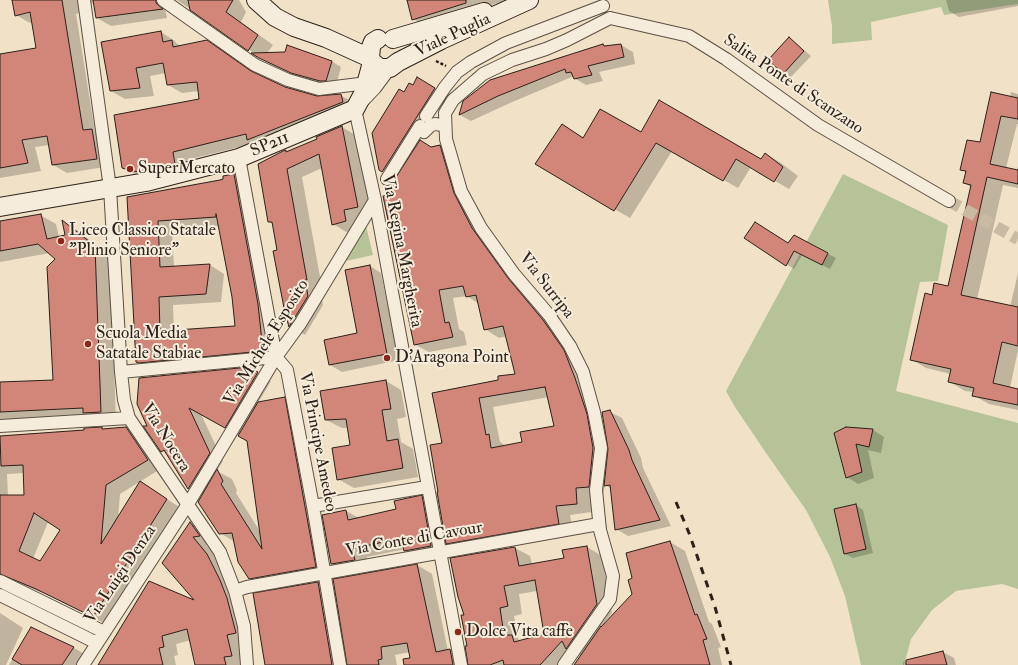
<!DOCTYPE html>
<html>
<head>
<meta charset="utf-8">
<style>
	body { margin:0 }
	canvas { display:block; background:#f0e1c7 }
</style>
</head>
<body>
<canvas width="1018" height="665"></canvas>
<script>
const ctx = document.querySelector('canvas').getContext('2d');
ctx.lineJoin = 'round';
function fill(path, color) {
  ctx.fillStyle = color;
  ctx.fill(path, 'evenodd');
}
function toPath(rows) {
  const path = new Path2D();
  for (const r of rows) {
    path.moveTo(r[0], r[1]);
    for (let i = 2; i < r.length; i += 2) path.lineTo(r[i], r[i + 1]);
  }
  return path;
}
function trace(path, color, width, dash) {
  ctx.strokeStyle = color;
  ctx.lineWidth = width;
  ctx.lineCap = dash ? 'butt' : 'round';
  ctx.setLineDash(dash || []);
  ctx.stroke(path);
}
function write(font, color, halo, rows, align = 'center') {
  ctx.font = font + ' "IM FELL Double Pica",serif';
  ctx.lineWidth = 4;
  ctx.setLineDash([]);
  ctx.textBaseline = 'middle';
  ctx.strokeStyle = halo;
  ctx.fillStyle = color;
  for (const [text, x, y, turn = 0] of rows) {
    ctx.save();
    ctx.translate(x, y);
    ctx.rotate((+turn || 0) * Math.PI / 180);
    ctx.textAlign = isNaN(turn) ? turn : align;
    if (halo) ctx.strokeText(text, 0, 0);
    ctx.fillText(text, 0, 0);
    ctx.restore();
  }
}
fill(toPath([
	[828,0,1018,0,1018,4,944,15,941,7,871,22,872,40,832,44,832,26],
	[843,174,948,225,938,281,920,282,896,391,1018,423,1018,589,1002,584,956,591,932,610,911,639,904,665,861,665,845,596,830,557,806,510,766,453,735,407,726,391],
	[366,226,373,255,346,261]
]), '#b6c398');
fill(toPath([
	[13,0,163,0,167,18,111,26,97,18,94,1,91,5,90,10,76,14,95,132,106,138,111,166,67,173,53,165,49,145,35,147,41,171,0,178,0,61,37,49,32,22,30,23,16,15],
	[177,0,239,0,246,12,241,22,273,45,267,53,331,61,341,67,336,86,330,86,301,78,270,64],
	[414,0,508,0,424,25,413,19],
	[946,0,1018,0,1018,6,959,17,949,11],
	[161,32,175,41,176,43,181,46,207,41,222,50,258,76,285,88,317,97,340,95,355,103,255,143,187,160,189,172,138,176,123,168,200,100,199,91,182,93,168,85,166,73,150,76,154,96,125,99,111,91],
	[789,38,796,43,811,56,791,77,783,73],
	[603,45,606,47,621,45,633,52,635,64,599,72,603,81,586,85,574,78,574,76,510,103,471,121,460,115,464,102],
	[418,79,446,95,419,140,432,148,440,146,454,154,468,202,558,329,601,423,608,458,610,412,622,418,641,458,643,468,671,526,628,536,616,529,612,489,605,485,603,495,590,496,592,512,570,515,573,532,462,552,447,543,440,492,443,444,433,394,499,381,516,375,507,336,499,338,485,329,479,304,467,296,453,298,459,329,464,332,467,345,429,352,414,344,394,195,411,157,409,156,395,178,380,169,405,93,414,86],
	[549,397,555,427,523,443,504,447,503,444,500,442,493,407],
	[1011,92,1018,94,1018,124,1017,124,1006,168,1017,171,1018,166,1018,188,1003,185,977,299,1010,307,1018,273,1018,350,1010,388,1018,390,1018,410,989,404,973,395,974,392,965,391,950,382,951,374,926,368,911,359,933,296,949,287,971,187,964,183,967,173,962,170,981,144,1010,97],
	[563,125,584,138,641,133,762,161,766,154,781,163,798,176,789,189,751,167,738,188,672,151,630,218,536,164],
	[342,127,357,136,373,215,348,233,333,224,322,168,302,177,322,288,320,289,323,305,305,335,290,326,286,312,273,224,269,222,286,151,288,153],
	[234,175,249,184,277,359,152,370,137,361,128,198,224,179],
	[219,226,233,297,236,327,174,331,173,305,221,302,224,274,210,265,174,267,172,229],
	[40,215,56,224,59,237,66,236,63,222,77,230,110,256,116,421,0,421,0,383,54,381,56,259,50,253,0,262,0,222],
	[794,236,836,258,830,269,802,255,794,269,746,238,789,244],
	[370,266,381,273,399,360,342,372,330,365,358,334],
	[249,368,271,381,258,403,284,398,299,407,330,575,265,587,250,578,235,542,220,533,203,496,189,488,167,454,162,451,148,427],
	[201,414,248,440,261,533,236,493,237,490,232,479,217,471,223,461],
	[386,381,401,390,406,417,397,419,401,442,413,449,418,477,354,488,338,479,351,446,348,428,342,428,326,420],
	[126,428,141,437,162,468,120,494,118,518,140,482,181,508,108,625,52,597,0,575,0,437,85,431,85,429],
	[24,473,25,496,8,496,7,474],
	[48,522,61,530,40,562,33,559],
	[873,430,884,437,881,453,868,450,874,478,858,484,847,477,835,433],
	[422,496,437,505,446,555,420,560,405,549,367,557,369,569,347,573,331,564,346,511,359,518,397,510],
	[856,505,863,510,873,553,853,558,845,554],
	[191,523,205,532,214,544,206,545,221,563,234,589,242,665,196,665,191,640,176,644,178,655,174,656,176,665,100,665,197,603],
	[670,542,685,551,709,622,712,624,721,647,718,648,722,665,575,665,581,656,574,652,562,665,469,665,465,615,452,559,515,548,530,556,532,564,565,559,587,547,602,556,612,613,605,622,606,623,634,594,633,578],
	[537,591,545,634,521,641,518,639,514,616,522,614,519,594],
	[417,565,432,574,448,651,450,650,465,659,467,665,413,665,410,652,395,655,397,665,348,665],
	[318,583,333,591,345,665,269,665],
	[0,613,23,628,6,665,0,665],
	[32,629,74,648,88,656,82,665,9,665],
	[943,652,954,658,956,665,903,665,903,662]
]), '#0003');
const building = toPath([
	[12,0,62,0,83,130,92,129,97,159,52,165,47,136,22,140,28,163,0,168,0,54,36,48,30,12,15,16,12,0],
	[93,0,156,0,156,3,163,9,96,18,93,0],
	[188,0,233,0,226,12,258,35,248,51,190,10,188,0],
	[407,0,466,0,466,3,412,20,407,0],
	[161,31,163,42,172,40,173,47,207,40,251,71,285,87,317,96,341,94,343,102,247,140,246,134,173,152,175,164,146,169,147,171,143,172,132,171,122,168,114,115,199,99,197,82,167,85,163,63,136,68,140,88,110,91,101,42,161,31],
	[789,37,804,51,783,74,768,60,789,37],
	[603,44,604,46,621,44,624,57,588,66,592,75,574,79,571,72,566,73,565,69,498,96,459,115,463,101,490,80,603,44],
	[287,45,332,61,326,81,320,81,291,73,259,58,251,53,285,52,287,45],
	[417,77,435,88,382,172,379,170,372,133,399,89,404,92,409,83,413,85,417,77],
	[991,92,1018,98,1018,119,1001,116,990,164,1018,170,1018,184,987,177,961,295,1018,307,1018,346,1002,342,993,383,1018,389,1018,405,972,396,974,388,948,382,951,369,910,360,925,293,932,295,934,283,948,286,971,185,963,183,966,171,960,170,967,140,980,142,991,92],
	[659,100,761,159,765,153,783,167,774,182,736,159,723,181,656,143,614,211,535,164,562,124,583,138,600,109,641,132,659,100],
	[342,126,358,207,344,210,346,221,332,225,319,154,287,169,307,280,305,280,308,296,289,327,285,313,273,251,277,250,272,222,268,222,258,164,283,151,286,150,286,152,317,139,316,137,342,126],
	[420,140,431,147,440,145,454,193,472,228,508,278,543,320,564,350,575,378,587,414,593,448,589,487,576,488,577,504,556,506,559,524,446,544,437,492,438,492,430,445,442,443,432,393,498,380,498,376,515,374,503,326,484,330,476,295,466,297,463,286,439,290,445,323,449,322,453,337,414,345,383,196,393,194,391,185,420,140],
	[545,387,554,426,520,432,522,442,491,448,489,434,486,435,479,398,545,387],
	[234,174,258,304,263,351,139,363,136,362,127,197,220,180,223,179,223,176,234,174],
	[216,214,232,297,235,326,160,331,159,297,206,294,210,264,160,267,158,221,216,217,216,214],
	[41,214,47,239,65,235,62,220,95,246,101,412,83,413,83,408,0,412,0,382,53,380,47,267,55,259,38,244,0,251,0,221,41,214],
	[755,222,788,243,794,235,828,253,822,265,794,251,786,266,744,238,755,222],
	[370,265,387,354,329,365,324,340,357,333,345,270,370,265],
	[249,367,258,372,225,428,189,408,210,453,188,489,164,450,161,452,143,426,147,426,137,404,139,378,249,367],
	[386,380,391,409,382,410,387,441,398,439,403,468,337,480,332,448,350,445,346,419,325,420,320,391,386,380],
	[285,397,316,567,249,579,238,562,232,533,219,534,198,502,217,469,223,481,221,484,262,549,247,441,238,436,258,402,285,397],
	[610,410,629,450,632,460,660,520,615,530,610,485,604,486,608,449,602,412,610,410],
	[102,427,102,429,126,427,148,460,106,485,101,544,140,481,167,499,93,617,36,589,0,574,0,495,24,495,23,465,1,466,0,436,84,430,84,428,102,427],
	[34,513,60,530,40,561,19,551,34,513],
	[846,427,873,429,869,447,856,444,862,472,846,478,834,433,846,427],
	[422,495,431,546,404,551,401,538,352,549,355,560,331,564,322,515,346,510,348,520,396,509,394,501,422,495],
	[856,504,866,549,844,554,834,509,856,504],
	[190,522,200,536,193,537,207,554,220,580,227,598,236,633,227,635,232,656,224,657,226,665,195,665,187,629,162,636,164,647,159,648,163,665,98,665,149,581,194,600,162,563,190,522],
	[670,541,695,615,697,614,707,639,703,640,710,665,574,665,601,626,601,627,632,594,628,580,632,578,626,553,670,541],
	[587,546,597,604,566,649,562,641,540,665,504,665,503,660,490,665,468,665,465,646,467,646,461,615,464,615,458,597,450,558,515,547,519,566,564,558,562,550,587,546],
	[535,580,544,634,514,642,512,635,504,635,500,608,508,606,504,586,535,580],
	[417,564,436,652,450,649,453,665,404,665,403,659,410,658,407,643,381,647,382,659,378,660,379,665,347,665,333,579,417,564],
	[318,582,332,665,265,665,253,593,318,582],
	[31,627,74,647,62,665,22,665,12,659,31,627],
	[943,651,947,665,906,665,906,660,943,651]
]);
fill(building, '#d2867a');
trace(building, '#2c2019', 1);
trace(toPath([
	[949,201,1018,239]
]), '#c9baa4', 12, [12, 6]);
const street = toPath([
	[84,0,110,188,121,372,124,400,129,418,220,552,235,591,244,626,247,665],
	[163,0,255,65,288,80,319,89,367,83],
	[610,18,689,36,726,59,818,125,949,201],
	[390,68,375,88,355,109,375,200,461,665],
	[426,116,445,87,457,72,471,62,506,43,603,6],
	[419,129,424,132,431,125,436,124,445,126],
	[239,158,276,357,287,370,313,506,340,665],
	[387,179,420,126],
	[121,372,276,357],
	[0,426,129,418],
	[313,506,427,487],
	[0,581,104,632],
	[235,591,247,587,599,524],
	[0,595,97,643],
	[83,665,188,504,276,357,300,324,375,200],
	[564,665,610,599,613,576,600,530,596,490,601,448,594,412,583,372,570,346,549,315,514,274,481,228,461,191,446,139,445,113,453,100,483,74,512,60,546,49,567,40,610,18]
]);
const secondary = toPath([
	[256,0,275,17,294,27,326,38,370,58],
	[378,39,373,42,371,47,370,58,372,62,380,68,390,68,398,62,441,40,529,0],
	[393,39,484,12],
	[0,207,146,182,239,158,355,109,364,92,372,62]
]);
trace(street, '#5d5044', 14);
trace(secondary, '#2c2019', 20);
trace(toPath([
	[436,61,446,66]
]), '#2c2019', 2.5, [3, 2]);
trace(street, '#f5ecdb', 12);
trace(secondary, '#f5ecdb', 18);
trace(toPath([
	[676,502,689,533,715,607,731,665]
]), '#2c2019', 3, [7, 7]);
for (const [x, y, r, color] of [
	[130,169,4,"#8f2418"],
	[61,241,4,"#8f2418"],
	[88,344,4,"#8f2418"],
	[387,358,4,"#8f2418"],
	[458,632,4,"#8f2418"]
]) {
  const dot = new Path2D();
  dot.arc(x, y, r, 0, 2 * Math.PI);
  ctx.fillStyle = color;
  ctx.fill(dot);
  trace(dot, '#f5ecdb', 1.5);
}
write('17px', '#2c2019', '#f5ecdb', [
	["Viale Puglia",453,36,-25],
	["Salita Ponte di Scanzano",793,85,34],
	["SP211",270,145,-23],
	["Via Regina Margherita",401,251,79],
	["Via Surripa",546,286,52],
	["Via Michele Esposito",267,343,-58],
	["Via Nocera",165,438,58],
	["Via Principe Amedeo",317,442,79],
	["Via Conte di Cavour",414,540,-10],
	["Via Luigi Denza",121,575,-56]
]);
write('17px', '#2c2019', '#f5ecdb', [
	["SuperMercato",138,169],
	["Liceo Classico Statale",69,231],
	["\"Plinio Seniore\"",69,251],
	["Scuola Media",96,334],
	["Satatale Stabiae",96,354],
	["D'Aragona Point",395,358],
	["Dolce Vita caffe",466,632]
], 'left');
</script>
</body>
</html>
